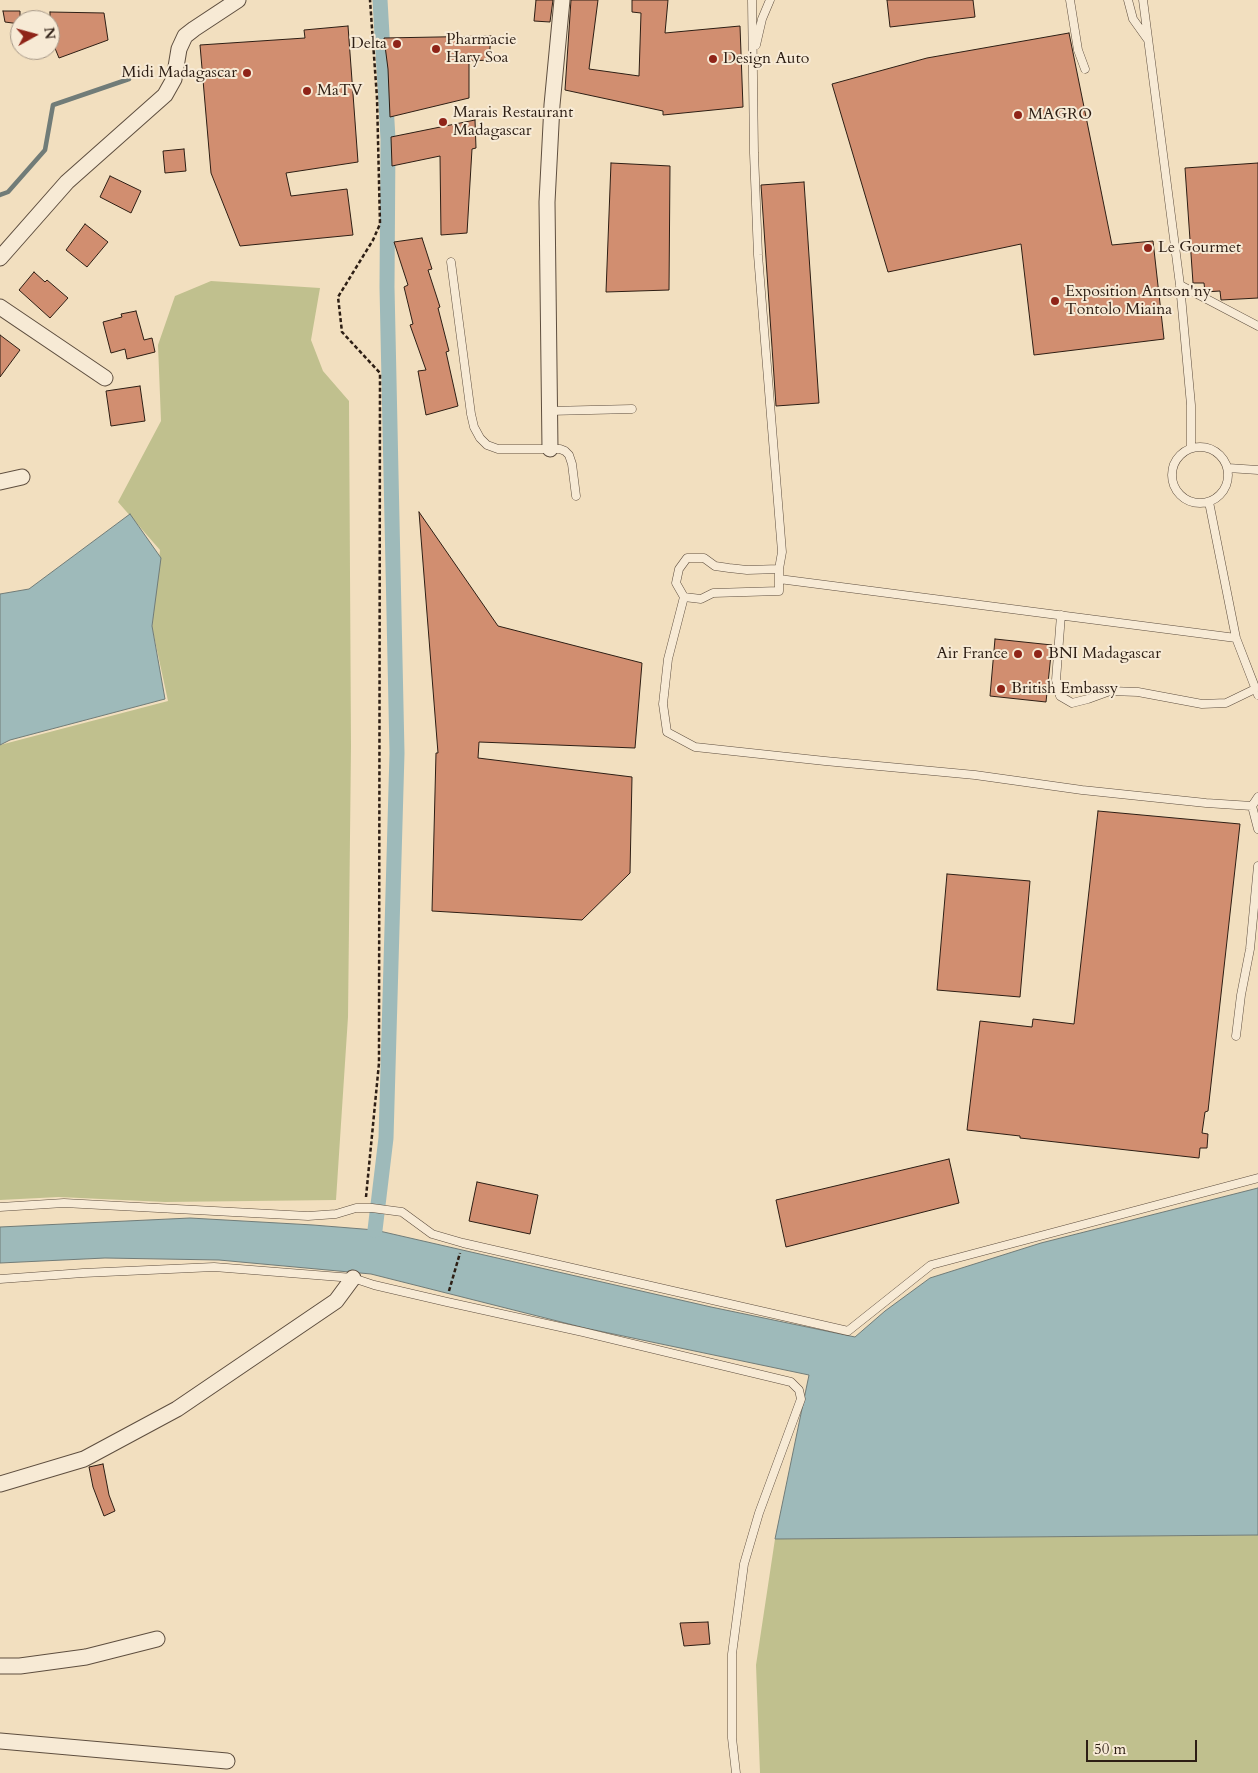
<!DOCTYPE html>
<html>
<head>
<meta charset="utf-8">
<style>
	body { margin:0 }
	#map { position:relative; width:1258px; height:1773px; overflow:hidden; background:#f2dfbf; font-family:Cardo,serif }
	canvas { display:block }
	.north { position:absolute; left:10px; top:10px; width:50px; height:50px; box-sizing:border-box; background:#f7ead5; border:1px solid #a69888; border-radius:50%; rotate:83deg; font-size:14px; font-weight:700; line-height:20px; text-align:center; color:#2d1e14 }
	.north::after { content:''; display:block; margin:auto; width:18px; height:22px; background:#8f2418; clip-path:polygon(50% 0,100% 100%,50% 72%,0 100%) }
	.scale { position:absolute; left:1086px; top:1740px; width:111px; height:22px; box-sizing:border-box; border:2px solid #2d1e14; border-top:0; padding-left:6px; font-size:15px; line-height:18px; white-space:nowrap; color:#2d1e14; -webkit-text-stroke:4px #f7ead5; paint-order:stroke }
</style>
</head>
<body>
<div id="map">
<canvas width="1258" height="1773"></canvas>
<div class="north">N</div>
<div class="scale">50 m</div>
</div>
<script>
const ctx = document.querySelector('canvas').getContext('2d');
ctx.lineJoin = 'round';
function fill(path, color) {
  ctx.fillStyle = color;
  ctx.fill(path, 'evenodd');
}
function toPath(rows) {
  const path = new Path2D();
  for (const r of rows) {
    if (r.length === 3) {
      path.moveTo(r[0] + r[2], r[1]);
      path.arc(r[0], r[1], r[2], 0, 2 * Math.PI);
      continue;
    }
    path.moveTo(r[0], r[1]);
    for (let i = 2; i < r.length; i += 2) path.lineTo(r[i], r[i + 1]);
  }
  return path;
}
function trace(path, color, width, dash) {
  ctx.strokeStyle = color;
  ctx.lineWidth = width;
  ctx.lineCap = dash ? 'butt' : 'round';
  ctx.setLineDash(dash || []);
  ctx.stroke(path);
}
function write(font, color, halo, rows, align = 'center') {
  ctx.font = font + ' Cardo,serif';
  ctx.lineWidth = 4;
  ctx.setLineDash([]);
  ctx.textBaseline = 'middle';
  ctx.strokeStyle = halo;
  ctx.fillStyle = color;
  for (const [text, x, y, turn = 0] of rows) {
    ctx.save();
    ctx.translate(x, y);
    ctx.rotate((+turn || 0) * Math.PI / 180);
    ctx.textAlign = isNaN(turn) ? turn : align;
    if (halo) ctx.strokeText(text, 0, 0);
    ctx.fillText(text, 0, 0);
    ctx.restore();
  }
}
fill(toPath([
	[211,281,320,288,311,340,323,371,349,401,351,746,348,1017,336,1200,165,1202,59,1197,0,1200,0,745,168,701,152,627,160,550,118,502,161,421,158,345,175,296],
	[1258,1535,1258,1773,760,1773,756,1665,775,1539]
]), '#c0c08e');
const water = toPath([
	[130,514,161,558,152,626,165,699,10,740,0,745,0,594,29,589,130,514],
	[1258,1188,1258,1535,775,1539,809,1375,585,1328,371,1274,219,1260,105,1258,0,1263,0,1227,190,1218,313,1225,375,1230,711,1307,855,1337,885,1311,930,1278,1041,1243,1258,1188]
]);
fill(water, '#9ebaba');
trace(water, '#717c78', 1);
trace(toPath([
	[0,195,8,192,45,150,53,105,129,79]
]), '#717c78', 4.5);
trace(toPath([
	[375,1230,386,1138,397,753,387,287,388,139,380,0]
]), '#9ebaba', 15);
const building = toPath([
	[536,0,553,0,550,22,534,21,536,0],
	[571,0,598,0,589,69,639,76,641,13,632,12,632,0,668,0,665,33,740,26,743,107,663,115,663,111,565,90,571,0],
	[887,0,973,0,975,17,890,27,887,0],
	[3,11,20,11,20,24,5,22,3,11],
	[50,12,104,13,108,40,59,58,50,36,50,12],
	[348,26,358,162,286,173,291,196,347,189,353,235,240,246,211,173,200,45,305,38,304,30,348,26],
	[1069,33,1112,245,1153,241,1164,339,1034,355,1021,244,888,272,832,84,927,58,1069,33],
	[491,36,489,60,469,61,469,98,390,117,388,69,384,38,491,36],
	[475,120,476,148,472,149,467,233,441,235,440,156,392,166,391,137,475,120],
	[184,149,186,171,165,173,163,151,184,149],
	[611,163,670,166,669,290,606,292,611,163],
	[1258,163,1258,298,1221,300,1220,291,1205,292,1204,283,1193,283,1185,168,1258,163],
	[110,176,141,191,131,213,100,197,110,176],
	[804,182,819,403,776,406,761,185,804,182],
	[85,224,108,242,87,267,66,250,85,224],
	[422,238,432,269,428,270,440,307,438,308,449,351,446,352,458,406,426,415,418,371,426,370,410,325,413,324,404,287,408,285,394,242,422,238],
	[34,272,45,282,47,280,68,298,50,318,19,290,34,272],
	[136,311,144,340,152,338,155,352,127,359,125,349,111,353,103,322,122,317,121,314,136,311],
	[0,335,20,350,0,377,0,335],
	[140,386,145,421,111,426,106,391,140,386],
	[419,512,498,626,642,663,635,748,479,742,478,758,632,777,630,873,582,920,432,911,436,753,438,753,419,512],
	[995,639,1052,645,1046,702,990,696,995,639],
	[1098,811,1240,824,1208,1111,1205,1112,1202,1133,1208,1134,1207,1148,1200,1148,1199,1158,1020,1138,1020,1136,967,1130,980,1021,1032,1027,1033,1019,1074,1024,1098,811],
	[947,874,1030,881,1020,997,937,990,947,874],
	[949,1159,959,1203,786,1247,776,1200,949,1159],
	[477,1182,538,1195,530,1234,469,1221,477,1182],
	[103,1464,109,1495,115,1511,104,1516,93,1487,89,1467,103,1464],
	[708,1622,710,1644,684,1646,680,1623,708,1622]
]);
fill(building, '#d18e70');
trace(building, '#2d1e14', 1);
const lane = toPath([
	[752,0,754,153,758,255,782,552,779,569,779,591,713,593,701,599,684,597,676,583,679,569,687,558,704,558,715,566,729,568,747,570,779,569],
	[1070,0,1078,50,1085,69],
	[1128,0,1133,19,1148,40],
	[1143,0,1180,285,1191,405,1191,448],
	[756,45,762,19,770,0],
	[451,262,471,414,474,427,480,438,487,445,498,449,560,449,565,451,569,455,572,464,576,496],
	[1180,285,1258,326],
	[549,411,632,409],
	[1200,475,28],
	[1228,468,1258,470],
	[1209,502,1236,638,1258,695],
	[779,579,1236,638],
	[684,597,668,659,663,704,667,732,695,747,825,761,975,775,1082,790,1206,803,1252,806,1258,797],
	[1061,615,1056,680,1060,696,1072,703,1088,699,1110,691,1138,692,1202,704,1226,703,1255,689],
	[1252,806,1258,829],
	[1236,1036,1241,995,1250,949,1258,866],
	[0,1207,64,1203,308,1216,336,1214,356,1208,372,1208,402,1212,432,1234,463,1243,848,1331,931,1265,1258,1178],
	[0,1279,83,1273,214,1267,353,1278,374,1285,447,1302,583,1332,791,1382,799,1390,801,1399,759,1513,744,1564,732,1654,732,1738,736,1773]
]);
const street = toPath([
	[0,258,67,182,165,95,174,79,179,49,185,36,194,29,238,0],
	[0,307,105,378],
	[550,449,547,202,552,105,562,0],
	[0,482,22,477],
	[0,1484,84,1459,177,1409,336,1301,353,1278],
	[0,1666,20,1666,86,1657,157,1639],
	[0,1741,227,1761]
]);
trace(lane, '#5e4e3f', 9);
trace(street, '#5e4e3f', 17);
trace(toPath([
	[366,1197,379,1063,380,373,342,332,338,297,373,240,380,224,377,98,370,0],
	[449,1291,460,1253]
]), '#2d1e14', 2.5, [4, 2.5]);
trace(lane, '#f7ead5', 8);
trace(street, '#f7ead5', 15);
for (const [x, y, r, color] of [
	[397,44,5,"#8f2418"],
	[436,49,5,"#8f2418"],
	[713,59,5,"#8f2418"],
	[247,73,5,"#8f2418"],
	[307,91,5,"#8f2418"],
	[1018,115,5,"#8f2418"],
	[443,122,5,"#8f2418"],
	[1148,248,5,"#8f2418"],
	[1055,301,5,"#8f2418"],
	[1018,654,5,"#8f2418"],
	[1038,654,5,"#8f2418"],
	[1001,689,5,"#8f2418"]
]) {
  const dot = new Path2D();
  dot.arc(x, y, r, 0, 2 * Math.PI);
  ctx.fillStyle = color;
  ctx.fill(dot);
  trace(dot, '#f7ead5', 2);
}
write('16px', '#2d1e14', '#f7ead5', [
	["Pharmacie",446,40],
	["Hary Soa",446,58],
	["Delta",387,44,"right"],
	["Design Auto",723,59],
	["Midi Madagascar",237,73,"right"],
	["MaTV",317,91],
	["Marais Restaurant",453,113],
	["Madagascar",453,131],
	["MAGRO",1028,115],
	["Le Gourmet",1158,248],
	["Exposition Antson'ny",1065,292],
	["Tontolo Miaina",1065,310],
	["Air France",1008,654,"right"],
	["BNI Madagascar",1048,654],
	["British Embassy",1011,689]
], 'left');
</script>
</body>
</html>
